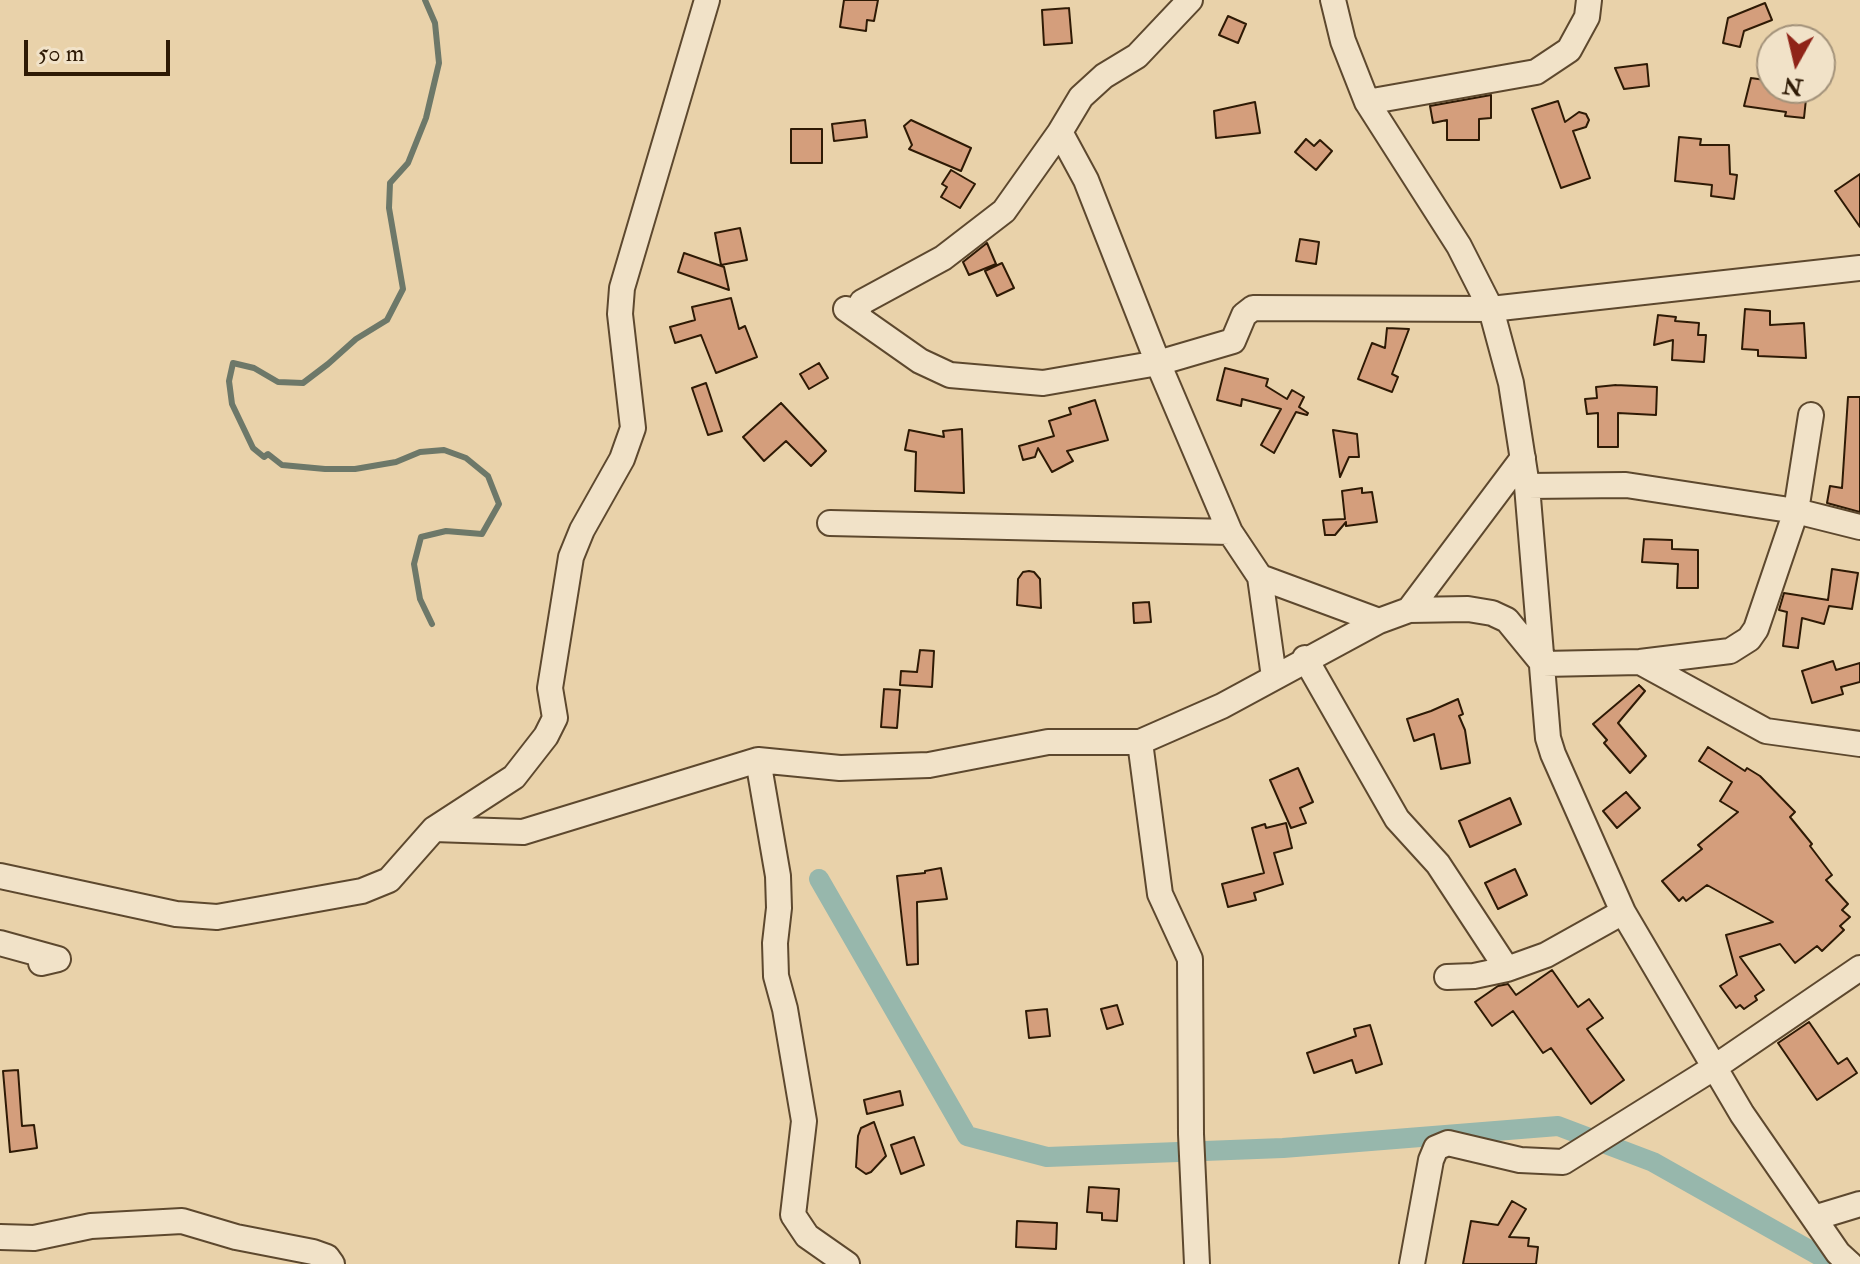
<!DOCTYPE html>
<html>
<head>
<meta charset="utf-8">
<style>
	body { margin:0 }
	#map { position:relative; width:1860px; height:1264px; overflow:hidden; background:#e9d2aa; font-family:"IM FELL Double Pica",serif }
	canvas { display:block }
	.north { position:absolute; left:1756px; top:24px; width:80px; height:80px; box-sizing:border-box; background:#f1e2c8; border:2px solid #a3927a; border-radius:50%; rotate:188deg; font-size:22px; font-weight:700; line-height:32px; text-align:center; color:#2e1a05 }
	.north::after { content:''; display:block; margin:auto; width:28px; height:36px; background:#8f2418; clip-path:polygon(50% 0,100% 100%,50% 72%,0 100%) }
	.scale { position:absolute; left:24px; top:40px; width:146px; height:36px; box-sizing:border-box; border:4px solid #2e1a05; border-top:0; padding-left:10px; font-size:24px; line-height:28px; white-space:nowrap; color:#2e1a05; -webkit-text-stroke:6px #f1e2c8; paint-order:stroke }
</style>
</head>
<body>
<div id="map">
<canvas width="1860" height="1264"></canvas>
<div class="north">N</div>
<div class="scale">50 m</div>
</div>
<script>
const ctx = document.querySelector('canvas').getContext('2d');
ctx.lineJoin = 'round';
function toPath(rows) {
  const path = new Path2D();
  for (const r of rows) {
    path.moveTo(r[0], r[1]);
    for (let i = 2; i < r.length; i += 2) path.lineTo(r[i], r[i + 1]);
  }
  return path;
}
function trace(path, color, width, dash) {
  ctx.strokeStyle = color;
  ctx.lineWidth = width;
  ctx.lineCap = dash ? 'butt' : 'round';
  ctx.setLineDash(dash || []);
  ctx.stroke(path);
}
function fill(path, color) {
  ctx.fillStyle = color;
  ctx.fill(path, 'evenodd');
}
trace(toPath([
	[425,0,435,23,439,63,426,118,408,163,390,183,389,208,403,289,387,320,356,339,328,364,303,383,278,382,254,368,233,363,229,381,232,404,253,448,264,457,268,454,282,465,325,469,355,469,396,462,420,452,444,450,466,458,488,476,499,504,482,534,446,531,421,537,414,564,420,599,432,624]
]), '#6d7869', 6);
trace(toPath([
	[819,879,967,1136,1047,1157,1283,1148,1558,1126,1653,1162,1834,1264]
]), '#97b7ac', 20);
const building = toPath([
	[844,0,878,0,874,21,867,20,866,31,840,27,844,0],
	[1765,3,1772,20,1744,31,1740,47,1723,43,1728,18,1765,3],
	[1069,8,1072,43,1044,45,1042,10,1069,8],
	[1228,16,1246,24,1238,43,1219,35,1228,16],
	[1647,64,1649,86,1624,89,1615,68,1647,64],
	[1751,78,1772,81,1772,88,1780,88,1779,97,1806,99,1804,118,1785,116,1786,112,1744,106,1751,78],
	[1491,95,1491,118,1479,119,1479,140,1447,140,1447,120,1433,123,1430,106,1491,95],
	[1558,101,1565,122,1579,112,1586,114,1589,120,1586,127,1573,131,1590,178,1561,188,1532,109,1558,101],
	[1255,102,1260,133,1216,138,1214,111,1255,102],
	[865,120,867,137,834,141,832,124,865,120],
	[911,120,971,148,961,171,909,149,912,145,904,126,911,120],
	[791,129,822,129,822,163,791,163,791,129],
	[1679,137,1701,139,1700,145,1729,145,1730,174,1737,175,1734,199,1711,196,1712,185,1675,181,1679,137],
	[1306,139,1314,146,1320,140,1332,151,1316,170,1295,152,1306,139],
	[951,170,975,184,960,208,941,197,947,187,942,184,951,170],
	[1860,174,1860,227,1835,191,1860,174],
	[740,228,747,260,721,265,715,233,740,228],
	[1300,239,1319,242,1316,264,1296,261,1300,239],
	[987,243,996,264,969,275,963,262,987,243],
	[684,253,724,267,729,290,678,272,684,253],
	[1002,263,1014,288,997,296,985,271,1002,263],
	[731,298,739,329,745,326,757,357,716,373,701,335,675,343,670,327,695,320,692,307,731,298],
	[1745,309,1770,311,1770,325,1804,323,1806,358,1758,356,1758,350,1742,349,1745,309],
	[1658,315,1676,317,1675,321,1699,323,1698,335,1706,335,1704,362,1672,360,1673,340,1654,345,1658,315],
	[1387,328,1409,329,1392,374,1398,377,1392,392,1358,379,1372,343,1385,348,1387,328],
	[819,363,828,378,809,389,800,374,819,363],
	[1225,368,1268,379,1266,386,1287,399,1292,390,1304,397,1299,407,1308,413,1307,415,1296,412,1274,453,1261,445,1281,409,1242,399,1241,406,1217,400,1225,368],
	[706,383,722,431,708,435,692,388,706,383],
	[1616,385,1657,387,1656,415,1618,413,1618,447,1598,447,1598,413,1587,414,1585,399,1597,398,1596,387,1616,385],
	[1848,397,1860,397,1860,512,1827,503,1830,486,1842,488,1848,397],
	[1095,400,1108,440,1067,451,1073,461,1052,472,1038,448,1035,457,1023,460,1019,446,1054,436,1049,421,1071,414,1069,408,1095,400],
	[781,403,826,451,811,466,786,441,764,461,743,437,781,403],
	[962,429,964,493,915,491,916,452,905,450,909,430,944,437,943,431,962,429],
	[1333,430,1357,434,1359,457,1349,457,1340,477,1333,430],
	[1362,488,1362,493,1372,492,1377,522,1346,526,1346,522,1335,535,1325,535,1323,520,1345,519,1342,491,1362,488],
	[1644,539,1672,540,1672,549,1698,550,1698,588,1677,588,1678,564,1642,562,1644,539],
	[1832,569,1858,573,1852,609,1829,606,1824,624,1802,618,1798,648,1783,646,1787,612,1779,610,1784,593,1828,600,1832,569],
	[1029,571,1034,572,1040,579,1041,608,1017,605,1018,579,1023,572,1029,571],
	[1149,602,1151,622,1134,623,1133,603,1149,602],
	[920,650,934,651,932,687,900,685,901,671,917,672,920,650],
	[1833,661,1836,670,1860,663,1860,682,1841,687,1843,694,1812,703,1802,671,1833,661],
	[1639,685,1645,691,1618,723,1646,756,1630,773,1604,743,1607,740,1593,724,1639,685],
	[884,689,900,690,897,728,881,727,884,689],
	[1458,699,1463,714,1459,716,1465,730,1470,763,1441,769,1434,734,1414,741,1407,719,1431,711,1458,699],
	[1708,747,1745,771,1747,768,1760,776,1795,812,1790,817,1812,844,1810,846,1832,875,1826,880,1848,904,1842,910,1850,917,1840,926,1844,930,1822,951,1817,946,1795,963,1780,944,1740,957,1764,990,1755,996,1757,1000,1744,1009,1740,1005,1736,1008,1720,986,1737,975,1726,935,1773,922,1707,885,1686,901,1683,897,1679,901,1662,881,1702,849,1698,845,1738,812,1720,801,1732,782,1699,761,1708,747],
	[1298,768,1313,802,1300,808,1306,823,1291,828,1270,780,1298,768],
	[1626,792,1640,808,1617,828,1603,811,1626,792],
	[1510,798,1521,824,1470,847,1459,821,1510,798],
	[1286,823,1292,848,1274,853,1283,884,1254,893,1256,900,1228,907,1222,884,1264,873,1252,828,1265,824,1266,828,1286,823],
	[941,868,947,899,917,902,918,964,907,965,897,876,925,873,925,871,941,868],
	[1515,869,1527,895,1498,909,1485,883,1515,869],
	[1552,970,1578,1007,1589,999,1603,1018,1587,1029,1624,1080,1591,1104,1551,1048,1543,1053,1513,1011,1492,1026,1475,1002,1498,986,1508,984,1516,995,1552,970],
	[1117,1005,1123,1024,1107,1029,1101,1009,1117,1005],
	[1047,1009,1050,1036,1029,1038,1026,1011,1047,1009],
	[1809,1022,1838,1064,1847,1058,1857,1073,1817,1100,1778,1043,1809,1022],
	[1370,1025,1382,1064,1356,1073,1352,1060,1314,1073,1307,1053,1356,1036,1354,1029,1370,1025],
	[18,1070,22,1126,34,1125,37,1148,10,1152,3,1071,18,1070],
	[900,1091,903,1105,867,1114,864,1100,900,1091],
	[874,1122,886,1156,871,1172,866,1174,856,1167,858,1136,861,1128,874,1122],
	[914,1137,924,1165,901,1174,891,1145,914,1137],
	[1089,1187,1119,1189,1117,1221,1102,1220,1102,1213,1087,1212,1089,1187],
	[1512,1201,1526,1209,1509,1237,1529,1238,1528,1246,1538,1247,1536,1264,1463,1264,1471,1221,1498,1225,1512,1201],
	[1017,1221,1057,1223,1056,1249,1016,1247,1017,1221]
]);
fill(building, '#d49e7c');
trace(building, '#2e1a05', 2);
const minor = toPath([
	[1333,0,1343,41,1367,102,1459,246,1491,309,1511,383,1527,486,1548,738,1553,754,1623,912,1742,1114,1838,1253,1850,1264],
	[1367,102,1536,72,1569,50,1587,17,1589,0],
	[1060,132,1086,180,1158,363,1230,532,1260,577,1379,621],
	[846,309,920,361,950,375,1043,383,1158,363,1233,341,1244,315,1253,308,1491,309,1860,268],
	[846,309,857,313,862,302,943,258,1004,211,1060,132,1081,97,1104,76,1137,56,1190,0],
	[1527,486,1626,485,1796,511,1860,527],
	[830,523,1230,532],
	[1260,577,1274,677],
	[1409,610,1523,458],
	[1305,658,1397,819,1438,864,1507,969],
	[1640,662,1766,731,1860,744],
	[1140,742,1160,894,1190,959,1191,1134,1197,1264],
	[758,760,778,876,779,908,775,943,776,976,785,1009,804,1121,793,1215,807,1236,847,1264],
	[434,829,514,777,546,736,555,718,550,688,571,557,582,530,622,459,633,428,620,314,622,288,707,0],
	[0,876,176,914,217,917,362,891,389,880,434,829,523,832,758,760,840,768,929,765,1048,742,1140,742,1222,706,1379,621,1409,610,1468,609,1492,613,1507,620,1543,664,1640,662,1730,651,1749,639,1756,629,1796,511,1811,415],
	[0,943,58,959,41,963],
	[1447,977,1474,976,1507,969,1546,955,1623,912],
	[1814,1218,1860,1204],
	[0,1237,34,1238,91,1226,182,1221,236,1237,313,1252,327,1257,332,1264],
	[1412,1264,1431,1160,1436,1148,1448,1143,1520,1160,1563,1162,1715,1067,1860,968]
]);
trace(minor, '#5d482e', 28);
trace(minor, '#f1e2c8', 24);
</script>
</body>
</html>
